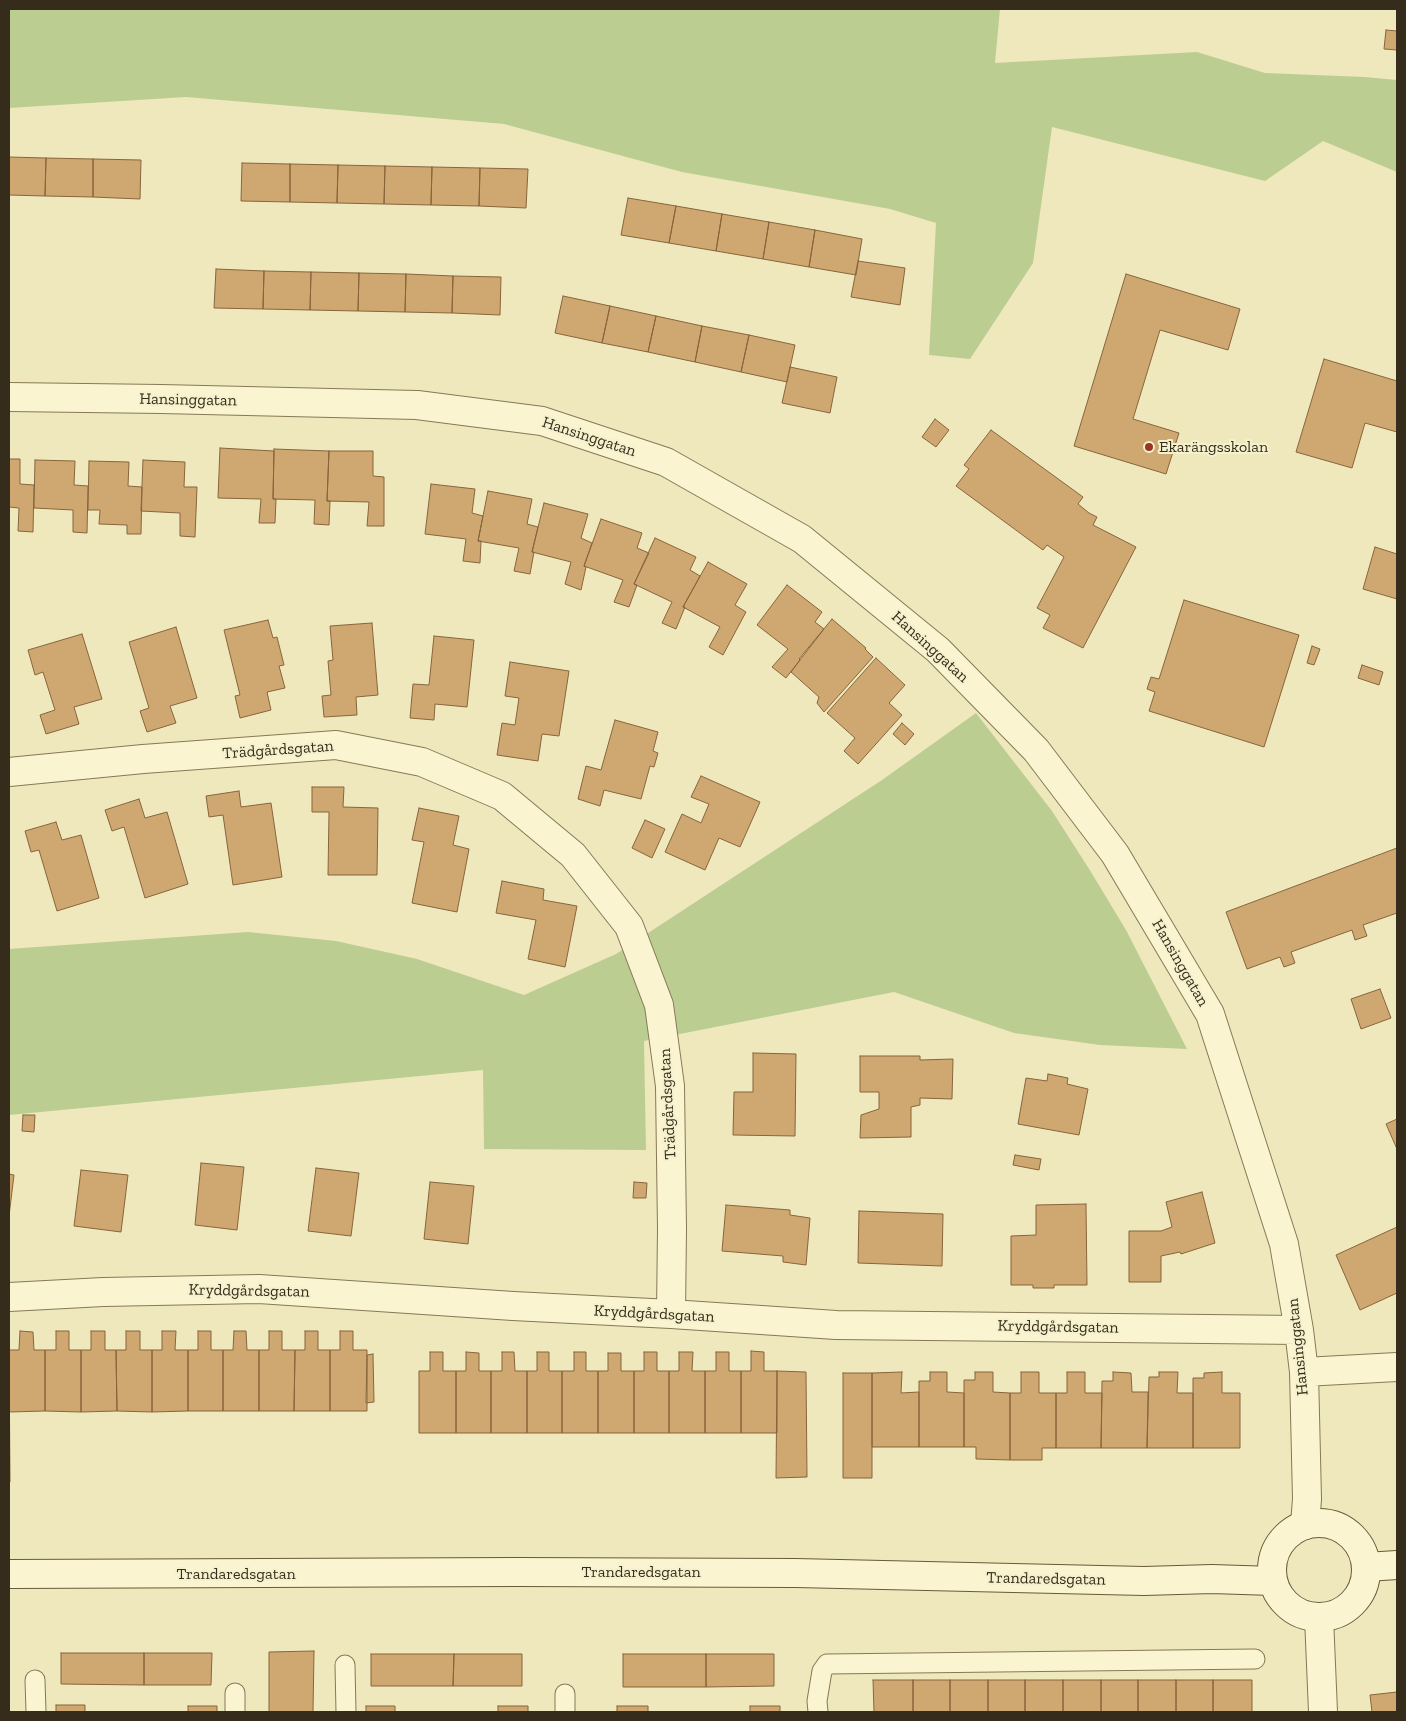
<!DOCTYPE html>
<html>
<head>
<meta charset="utf-8">
<style>
	body { margin:0 }
	#map { position:relative; width:1406px; height:1721px; overflow:hidden; background:#efe8bd; font-family:"Zilla Slab",serif }
	canvas { display:block }
	.frame { position:absolute; inset:0; border:10px solid #362c1b; pointer-events:none }
</style>
</head>
<body>
<div id="map">
<canvas width="1406" height="1721"></canvas>
<div class="frame"></div>
</div>
<script>
const ctx = document.querySelector('canvas').getContext('2d');
ctx.lineJoin = 'round';
function fill(path, color) {
  ctx.fillStyle = color;
  ctx.fill(path, 'evenodd');
}
function toPath(rows) {
  const path = new Path2D();
  for (const r of rows) {
    if (r.length === 3) {
      path.moveTo(r[0] + r[2], r[1]);
      path.arc(r[0], r[1], r[2], 0, 2 * Math.PI);
      continue;
    }
    path.moveTo(r[0], r[1]);
    for (let i = 2; i < r.length; i += 2) path.lineTo(r[i], r[i + 1]);
  }
  return path;
}
function trace(path, color, width, dash) {
  ctx.strokeStyle = color;
  ctx.lineWidth = width;
  ctx.lineCap = dash ? 'butt' : 'round';
  ctx.setLineDash(dash || []);
  ctx.stroke(path);
}
function write(font, color, halo, rows, align = 'center') {
  ctx.font = font + ' "Zilla Slab",serif';
  ctx.lineWidth = 4;
  ctx.setLineDash([]);
  ctx.textBaseline = 'middle';
  ctx.strokeStyle = halo;
  ctx.fillStyle = color;
  for (const [text, x, y, turn = 0] of rows) {
    ctx.save();
    ctx.translate(x, y);
    ctx.rotate((+turn || 0) * Math.PI / 180);
    ctx.textAlign = isNaN(turn) ? turn : align;
    if (halo) ctx.strokeText(text, 0, 0);
    ctx.fillText(text, 0, 0);
    ctx.restore();
  }
}
fill(toPath([
	[9,9,1000,9,995,63,1197,52,1265,73,1365,77,1397,80,1397,172,1323,141,1265,181,1052,127,1033,263,970,359,929,355,936,223,890,209,682,172,504,124,186,97,9,108],
	[976,713,1052,811,1091,872,1126,930,1187,1049,1100,1045,1014,1033,894,992,644,1041,646,1150,484,1149,483,1070,9,1115,9,949,248,932,336,941,417,959,524,995,616,954,882,780]
]), '#bccd91');
const building = toPath([
	[1386,30,1397,31,1397,50,1384,49,1386,30],
	[9,157,46,158,45,196,9,195,9,157],
	[46,158,93,159,93,197,45,196,46,158],
	[93,159,141,160,140,199,93,197,93,159],
	[242,163,290,164,290,202,241,201,242,163],
	[290,164,338,165,337,203,290,202,290,164],
	[338,165,385,166,384,204,337,203,338,165],
	[385,166,432,167,431,205,384,204,385,166],
	[432,167,480,168,479,206,431,205,432,167],
	[480,168,528,169,526,208,479,206,480,168],
	[628,198,676,206,669,243,621,235,628,198],
	[676,206,722,214,716,251,669,243,676,206],
	[722,214,769,222,763,259,716,251,722,214],
	[769,222,815,230,809,267,763,259,769,222],
	[815,230,862,239,856,275,809,267,815,230],
	[858,261,905,268,900,305,851,297,858,261],
	[216,269,264,271,263,309,214,308,216,269],
	[264,271,311,272,310,310,263,309,264,271],
	[311,272,359,273,358,311,310,310,311,272],
	[359,273,406,274,405,312,358,311,359,273],
	[406,274,453,276,452,313,405,312,406,274],
	[1126,274,1240,309,1228,350,1160,330,1133,419,1179,433,1166,474,1074,446,1126,274],
	[453,276,501,277,500,315,452,313,453,276],
	[563,296,610,306,602,343,555,333,563,296],
	[610,306,656,316,648,352,602,343,610,306],
	[656,316,702,326,695,362,648,352,656,316],
	[702,326,749,335,741,372,695,362,702,326],
	[749,335,795,345,787,382,741,372,749,335],
	[1324,359,1397,381,1397,432,1365,423,1352,468,1296,452,1324,359],
	[790,367,837,377,830,413,782,403,790,367],
	[935,419,949,430,936,447,922,437,935,419],
	[991,430,1083,497,1078,504,1089,513,1097,517,1093,525,1136,547,1083,648,1043,628,1050,615,1037,608,1064,557,1047,545,1043,550,956,486,969,469,964,465,991,430],
	[220,448,274,451,273,499,276,499,275,523,259,523,261,499,218,498,220,448],
	[274,449,329,451,327,501,330,501,329,525,314,524,315,500,273,499,274,449],
	[329,451,373,451,373,476,384,477,384,526,367,526,369,502,327,501,329,451],
	[9,459,20,459,20,484,34,485,33,532,18,531,19,508,9,507,9,459],
	[35,460,75,461,74,485,88,486,87,533,73,532,73,510,34,508,35,460],
	[143,460,185,462,184,487,197,487,195,537,180,536,180,513,141,511,143,460],
	[89,461,129,462,128,486,142,487,141,534,127,534,127,525,99,524,100,510,88,510,89,461],
	[431,484,475,489,472,513,483,516,478,541,481,541,480,563,463,561,466,539,425,534,431,484],
	[488,491,532,499,527,524,538,527,532,552,534,552,530,574,514,571,519,548,478,541,488,491],
	[544,503,588,514,581,538,592,543,584,566,586,567,581,590,565,584,571,562,532,552,544,503],
	[601,519,642,533,637,548,649,553,634,584,637,585,629,607,614,602,623,580,584,566,601,519],
	[655,538,696,557,690,570,700,576,683,607,685,607,676,629,662,623,672,602,634,584,655,538],
	[1375,547,1397,554,1397,599,1363,589,1375,547],
	[708,562,747,584,735,605,746,612,723,655,709,647,720,627,683,607,708,562],
	[787,585,822,612,815,622,824,629,786,678,772,667,788,649,757,625,787,585],
	[1184,600,1299,635,1264,747,1149,711,1155,692,1147,689,1151,677,1159,679,1184,600],
	[832,619,866,648,865,649,873,657,824,712,817,703,819,697,791,672,800,660,799,659,832,619],
	[268,620,273,638,277,637,284,665,279,666,285,688,267,692,271,710,240,718,235,696,240,695,224,630,268,620],
	[372,623,378,695,356,697,357,715,324,717,322,696,331,695,328,661,333,660,330,626,372,623],
	[176,627,197,698,170,706,176,723,147,732,140,711,149,708,129,642,176,627],
	[82,634,102,699,74,707,79,724,46,734,40,715,55,710,43,672,35,675,28,650,82,634],
	[434,636,474,640,467,707,435,704,434,720,410,718,413,684,429,685,434,636],
	[1312,646,1320,649,1314,665,1307,663,1312,646],
	[876,658,905,685,889,703,902,715,858,764,844,751,855,738,827,713,876,658],
	[510,662,569,671,559,736,542,734,538,761,497,755,502,723,515,725,519,698,505,696,510,662],
	[1362,665,1383,672,1379,685,1358,678,1362,665],
	[615,720,658,732,653,751,658,753,654,767,650,766,641,799,604,790,600,806,578,799,586,766,601,770,615,720],
	[902,723,914,734,905,745,893,734,902,723],
	[701,776,760,802,740,847,719,838,705,870,665,852,682,814,701,823,709,804,691,797,701,776],
	[312,787,344,787,343,807,378,808,377,875,328,875,329,812,312,812,312,787],
	[239,791,241,807,271,803,282,877,233,885,223,815,209,817,206,796,239,791],
	[139,799,145,818,167,812,188,884,145,898,124,827,112,831,105,810,139,799],
	[419,808,459,816,453,845,469,849,457,912,412,903,424,842,412,840,419,808],
	[645,820,665,829,652,858,632,848,645,820],
	[56,822,62,840,81,835,99,898,57,911,39,850,31,852,25,831,56,822],
	[1397,848,1397,913,1363,925,1367,936,1355,940,1352,930,1291,952,1295,963,1284,967,1280,957,1247,969,1226,912,1397,848],
	[502,881,544,889,543,900,577,906,565,967,528,959,536,920,496,913,502,881],
	[1380,989,1391,1018,1361,1029,1351,999,1380,989],
	[753,1053,796,1054,795,1136,733,1135,734,1092,753,1092,753,1053],
	[860,1056,920,1056,920,1060,953,1059,952,1099,920,1098,920,1105,911,1107,911,1137,860,1138,861,1115,879,1109,879,1092,860,1092,860,1056],
	[1048,1074,1068,1078,1067,1084,1088,1089,1079,1135,1018,1124,1026,1078,1047,1081,1048,1074],
	[23,1115,35,1115,34,1132,22,1131,23,1115],
	[1397,1119,1397,1149,1386,1124,1397,1119],
	[1015,1155,1041,1159,1039,1170,1013,1165,1015,1155],
	[201,1163,244,1167,237,1230,195,1225,201,1163],
	[316,1168,359,1173,351,1236,308,1231,316,1168],
	[81,1170,128,1175,121,1232,74,1226,81,1170],
	[9,1174,14,1175,9,1216,9,1174],
	[430,1182,474,1186,468,1244,424,1239,430,1182],
	[634,1182,647,1183,646,1198,633,1198,634,1182],
	[1202,1192,1215,1243,1181,1254,1180,1252,1161,1256,1161,1282,1129,1282,1129,1231,1161,1231,1172,1227,1166,1202,1202,1192],
	[1086,1204,1087,1285,1054,1285,1054,1288,1033,1288,1033,1285,1011,1285,1011,1236,1036,1235,1036,1205,1086,1204],
	[726,1205,790,1210,790,1215,810,1218,806,1265,783,1262,783,1256,722,1251,726,1205],
	[859,1211,943,1214,942,1266,858,1263,859,1211],
	[1397,1227,1397,1293,1360,1310,1336,1255,1397,1227],
	[20,1331,33,1332,34,1350,45,1350,45,1411,9,1412,9,1350,19,1350,20,1331],
	[56,1331,69,1331,69,1350,81,1350,81,1412,45,1411,45,1350,56,1350,56,1331],
	[91,1331,105,1331,105,1350,116,1350,117,1411,81,1412,81,1350,91,1350,91,1331],
	[126,1331,140,1331,140,1350,152,1350,152,1412,117,1411,116,1350,126,1350,126,1331],
	[162,1331,176,1331,175,1350,188,1350,188,1411,152,1412,152,1350,162,1350,162,1331],
	[198,1331,211,1331,211,1350,223,1350,223,1411,188,1411,188,1350,198,1350,198,1331],
	[234,1331,246,1331,247,1350,259,1350,259,1411,223,1411,223,1350,233,1350,234,1331],
	[269,1331,282,1331,282,1350,295,1350,294,1411,259,1411,259,1350,269,1350,269,1331],
	[305,1331,318,1331,318,1350,330,1350,330,1411,294,1411,295,1350,305,1350,305,1331],
	[340,1331,353,1331,353,1350,367,1350,367,1411,330,1411,330,1350,340,1350,340,1331],
	[9,1350,10,1482,9,1482,9,1350],
	[751,1351,764,1352,764,1371,777,1371,777,1433,741,1433,741,1371,751,1371,751,1351],
	[430,1352,443,1352,443,1371,456,1371,456,1433,419,1433,419,1371,430,1371,430,1352],
	[466,1352,479,1353,479,1371,491,1371,491,1433,456,1433,456,1371,466,1371,466,1352],
	[502,1352,514,1352,515,1371,527,1371,527,1433,491,1433,491,1371,502,1371,502,1352],
	[537,1352,549,1352,549,1371,562,1371,562,1433,527,1433,527,1371,537,1371,537,1352],
	[574,1352,586,1352,586,1371,598,1371,598,1433,562,1433,562,1371,574,1371,574,1352],
	[644,1352,657,1352,657,1371,669,1371,669,1433,634,1433,634,1371,644,1371,644,1352],
	[679,1352,693,1352,692,1371,705,1371,705,1433,669,1433,669,1371,679,1371,679,1352],
	[716,1352,729,1352,729,1371,741,1371,741,1433,705,1433,705,1371,716,1371,716,1352],
	[608,1353,621,1353,621,1371,634,1371,634,1433,598,1433,598,1371,608,1371,608,1353],
	[373,1354,374,1402,366,1403,367,1355,373,1354],
	[777,1371,806,1372,807,1477,776,1478,777,1371],
	[902,1372,901,1393,919,1392,919,1447,872,1447,872,1373,902,1372],
	[930,1372,947,1372,947,1392,964,1393,964,1447,919,1447,919,1381,930,1381,930,1372],
	[975,1372,993,1372,993,1392,1010,1393,1010,1460,976,1459,976,1447,964,1447,964,1380,975,1380,975,1372],
	[1021,1372,1039,1372,1039,1393,1056,1393,1056,1448,1042,1448,1042,1460,1010,1460,1010,1393,1021,1393,1021,1372],
	[1067,1372,1085,1372,1085,1393,1102,1393,1101,1448,1056,1448,1056,1393,1067,1393,1067,1372],
	[1113,1372,1131,1373,1132,1392,1148,1392,1147,1448,1101,1448,1102,1381,1113,1381,1113,1372],
	[1159,1372,1178,1372,1177,1393,1193,1393,1193,1448,1147,1448,1149,1377,1159,1377,1159,1372],
	[1222,1372,1222,1393,1240,1393,1240,1448,1193,1448,1193,1378,1204,1378,1204,1373,1222,1372],
	[843,1373,872,1373,872,1478,843,1478,843,1373],
	[314,1651,313,1712,269,1712,269,1652,314,1651],
	[61,1653,144,1653,144,1685,61,1684,61,1653],
	[144,1653,212,1653,211,1685,144,1685,144,1653],
	[371,1654,454,1654,453,1686,371,1686,371,1654],
	[454,1654,522,1654,522,1686,453,1686,454,1654],
	[623,1654,706,1654,706,1687,623,1687,623,1654],
	[706,1654,774,1654,774,1686,706,1687,706,1654],
	[873,1680,913,1680,913,1712,874,1712,873,1680],
	[913,1680,950,1680,950,1712,913,1712,913,1680],
	[950,1680,988,1680,988,1712,950,1712,950,1680],
	[988,1680,1025,1680,1025,1712,988,1712,988,1680],
	[1025,1680,1063,1680,1063,1712,1025,1712,1025,1680],
	[1063,1680,1101,1680,1101,1712,1063,1712,1063,1680],
	[1101,1680,1138,1680,1138,1712,1101,1712,1101,1680],
	[1138,1680,1176,1680,1176,1712,1138,1712,1138,1680],
	[1176,1680,1213,1680,1213,1712,1176,1712,1176,1680],
	[1213,1680,1252,1680,1252,1712,1213,1712,1213,1680],
	[1397,1692,1397,1712,1372,1712,1370,1695,1397,1692],
	[56,1705,85,1705,85,1712,56,1712,56,1705],
	[188,1706,217,1706,217,1712,188,1712,188,1706],
	[366,1706,395,1706,395,1712,366,1712,366,1706],
	[498,1706,528,1706,528,1712,498,1712,498,1706],
	[617,1706,648,1706,648,1712,617,1712,617,1706],
	[750,1706,780,1706,780,1712,750,1712,750,1706]
]);
fill(building, '#cfa771');
trace(building, '#87653b', 1);
const lane = toPath([
	[345,1665,346,1712],
	[35,1680,36,1712],
	[235,1693,235,1712],
	[565,1712,565,1694],
	[818,1712,817,1701,822,1671,827,1664,1255,1659]
]);
const street = toPath([
	[9,397,161,399,417,405,542,421,666,462,802,539,938,650,1036,750,1115,854,1210,1014,1284,1244,1299,1330,1304,1372,1307,1499,1305,1525],
	[9,772,143,759,336,745,422,762,502,796,573,855,629,926,659,1005,670,1086,672,1229,671,1314],
	[9,1297,103,1292,259,1289,513,1306,671,1314,836,1325,1299,1330],
	[1304,1372,1397,1367],
	[1319,1617,1323,1712]
]);
const secondary = toPath([
	[1319,1570,47],
	[1366,1567,1397,1565],
	[9,1574,516,1572,796,1573,1144,1581,1212,1579,1273,1581]
]);
trace(lane, '#877856', 21);
trace(street, '#877856', 30);
trace(secondary, '#695939', 30);
trace(lane, '#faf4d0', 19);
trace(street, '#faf4d0', 28);
trace(secondary, '#faf4d0', 28);
for (const [x, y, r, color] of [
	[1149,447,5,"#983624"]
]) {
  const dot = new Path2D();
  dot.arc(x, y, r, 0, 2 * Math.PI);
  ctx.fillStyle = color;
  ctx.fill(dot);
  trace(dot, '#f6f1cd', 2);
}
write('16px', '#362c1b', '#f6f1cd', [
	["Hansinggatan",188,400,1],
	["Hansinggatan",589,437,18],
	["Hansinggatan",930,647,42],
	["Trädgårdsgatan",278,750,-4],
	["Hansinggatan",1180,963,60],
	["Trädgårdsgatan",668,1104,-93],
	["Kryddgårdsgatan",249,1291,1],
	["Kryddgårdsgatan",654,1314,3],
	["Kryddgårdsgatan",1058,1327,1],
	["Hansinggatan",1298,1347,-96],
	["Trandaredsgatan",641,1572],
	["Trandaredsgatan",236,1574],
	["Trandaredsgatan",1046,1579,1]
]);
write('16px', '#362c1b', '#f6f1cd', [
	["Ekarängsskolan",1159,447]
], 'left');
</script>
</body>
</html>
